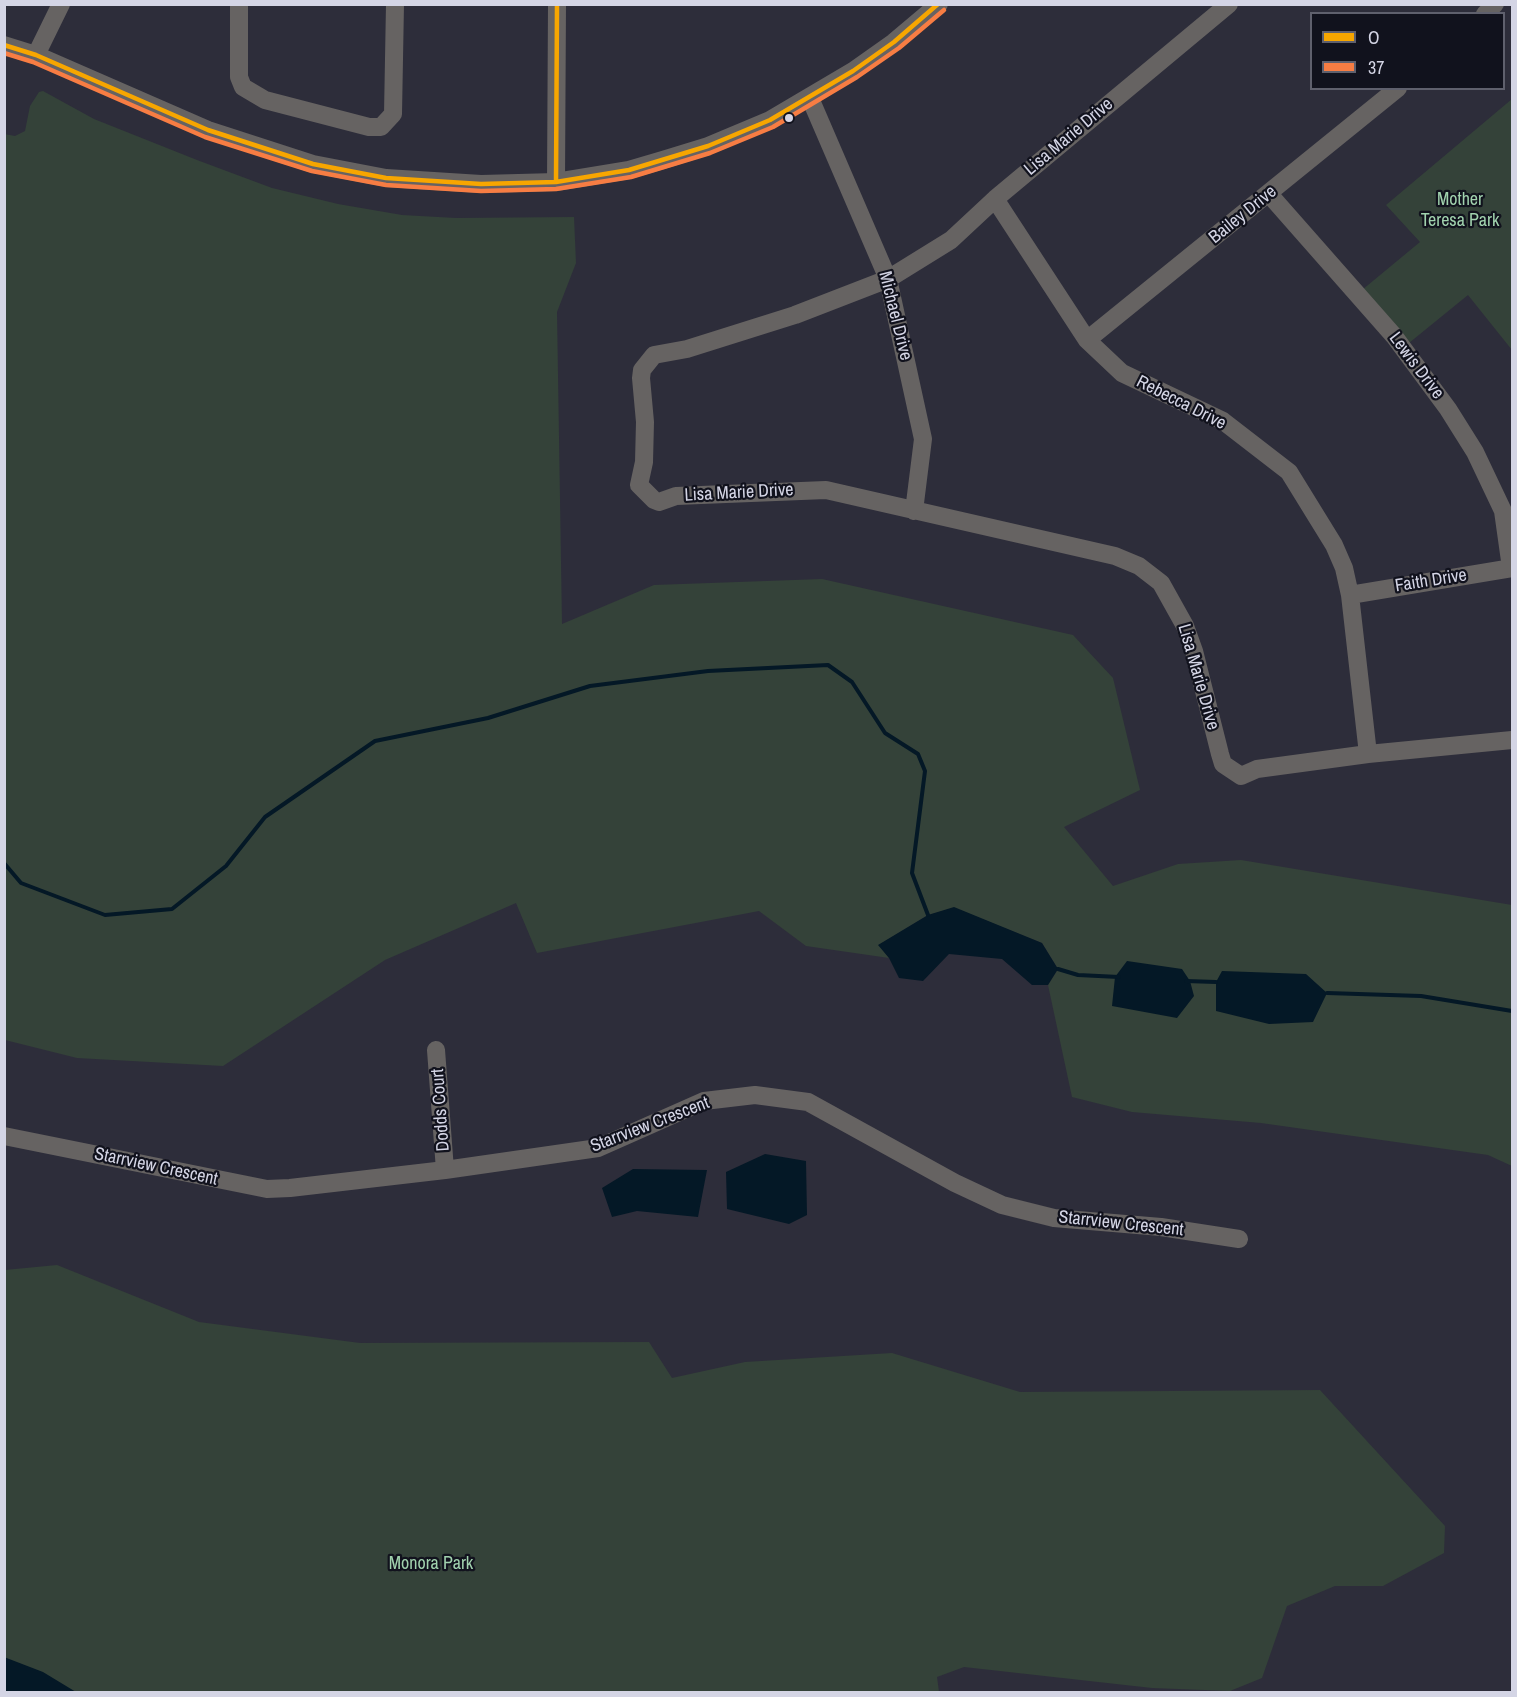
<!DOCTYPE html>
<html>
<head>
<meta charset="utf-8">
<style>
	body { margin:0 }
	#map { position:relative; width:1517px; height:1697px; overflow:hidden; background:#2d2d3a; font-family:"Archivo Narrow",sans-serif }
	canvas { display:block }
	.frame { position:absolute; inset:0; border:6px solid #d4d5e5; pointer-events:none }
	.legend { position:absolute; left:1310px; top:12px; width:195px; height:78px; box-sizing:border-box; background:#11121d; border:2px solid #5f606d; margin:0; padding:8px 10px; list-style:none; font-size:18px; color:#d4d5e5 }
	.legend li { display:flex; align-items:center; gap:12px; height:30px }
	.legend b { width:30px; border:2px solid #5f606d }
</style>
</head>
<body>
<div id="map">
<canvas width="1517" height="1697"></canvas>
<div class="frame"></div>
<ul class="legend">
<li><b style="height:8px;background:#f7a600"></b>O</li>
<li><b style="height:8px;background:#f77d43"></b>37</li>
</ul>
</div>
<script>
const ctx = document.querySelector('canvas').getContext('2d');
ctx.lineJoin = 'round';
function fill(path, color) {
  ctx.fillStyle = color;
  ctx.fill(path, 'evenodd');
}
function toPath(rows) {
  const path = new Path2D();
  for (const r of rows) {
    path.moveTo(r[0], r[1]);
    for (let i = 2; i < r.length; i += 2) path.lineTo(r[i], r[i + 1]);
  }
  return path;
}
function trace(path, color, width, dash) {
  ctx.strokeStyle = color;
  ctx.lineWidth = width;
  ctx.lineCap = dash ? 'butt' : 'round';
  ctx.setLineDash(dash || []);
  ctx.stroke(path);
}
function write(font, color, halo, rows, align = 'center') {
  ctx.font = font + ' "Archivo Narrow",sans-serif';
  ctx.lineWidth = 4.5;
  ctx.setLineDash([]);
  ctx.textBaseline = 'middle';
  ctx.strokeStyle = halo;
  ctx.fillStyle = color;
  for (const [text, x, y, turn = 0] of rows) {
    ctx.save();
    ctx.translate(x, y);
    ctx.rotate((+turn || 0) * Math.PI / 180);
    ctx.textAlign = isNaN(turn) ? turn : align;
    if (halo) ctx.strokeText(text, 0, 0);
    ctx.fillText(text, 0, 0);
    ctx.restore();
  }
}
fill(toPath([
	[43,91,94,119,197,160,272,188,338,204,402,215,456,218,574,217,576,263,557,312,562,624,654,585,822,579,1073,635,1113,678,1140,790,1064,827,1113,886,1178,864,1241,860,1512,905,1512,1166,1488,1155,1261,1123,1132,1112,1072,1097,1048,985,1058,969,1042,943,954,908,928,915,879,945,889,958,806,946,759,911,537,953,516,903,385,960,223,1066,77,1058,5,1040,4,134,15,136,25,131,30,106,39,92],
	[1512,99,1512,350,1468,295,1409,343,1362,290,1420,242,1386,205],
	[57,1265,199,1322,360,1343,649,1342,672,1378,745,1362,892,1353,1020,1392,1320,1390,1445,1526,1444,1553,1383,1586,1335,1586,1287,1606,1262,1678,1230,1691,1152,1688,964,1667,937,1677,939,1692,5,1692,5,1270]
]), '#344239');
fill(toPath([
	[954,907,1042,943,1058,969,1048,985,1032,985,1002,959,949,954,923,981,899,978,889,958,878,945,928,915],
	[1127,961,1182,969,1190,981,1194,996,1177,1018,1112,1006,1115,977],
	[1222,971,1306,974,1327,993,1313,1022,1269,1024,1216,1011,1216,982],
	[765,1154,806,1161,807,1215,789,1224,727,1209,726,1172],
	[633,1169,707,1170,698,1217,637,1211,612,1217,602,1188],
	[4,1657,43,1672,76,1692,5,1692]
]), '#041826');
trace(toPath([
	[4,863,21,883,105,915,172,909,226,866,265,817,375,741,488,718,590,686,708,671,828,665,852,682,885,733,918,754,925,771,912,873,928,915],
	[1058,969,1078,975,1119,977],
	[1186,981,1216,982],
	[1327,993,1421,996,1512,1011]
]), '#041826', 4);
trace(toPath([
	[239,4,239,77,243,87,265,100,369,127,381,127,393,114,395,4],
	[1229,4,995,199,951,240,888,279,795,315,687,349,654,355,642,370,641,378,645,422,644,462,639,485,654,500,659,502,676,496,826,490,1115,556,1139,566,1161,583,1185,626,1194,651,1220,754,1223,764,1241,776,1257,769,1368,754,1512,740],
	[1485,14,1495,4],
	[4,45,36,55,208,130,313,164,386,178,481,184,556,182,629,170,663,160,708,146,770,120,853,71,894,42,939,4],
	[36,55,61,4],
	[810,98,888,279,923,439,914,511],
	[556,182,557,4],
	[1269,194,1394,336,1448,409,1475,452,1503,511,1511,568],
	[995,199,1087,340,1122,373,1223,421,1289,472,1334,545,1344,568,1350,595,1368,754],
	[1087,340,1398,88],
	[1350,595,1512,568],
	[436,1050,445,1170],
	[4,1136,267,1189,290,1188,445,1170,598,1148,704,1101,755,1095,808,1102,955,1183,1002,1205,1054,1218,1161,1227,1239,1239]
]), '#666362', 18);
trace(toPath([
	[4,45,36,55,208,130,313,164,386,178,481,184,556,182,629,170,708,146,770,120,853,71,894,42,938,4],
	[556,182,557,4]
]), '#f7a600', 4.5);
trace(toPath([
	[4,53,33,62,205,137,312,171,386,185,481,191,556,189,631,177,710,153,773,127,857,77,899,48,944,10]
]), '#f77d43', 4.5);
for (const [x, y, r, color] of [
	[789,118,5,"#d4d5e5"]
]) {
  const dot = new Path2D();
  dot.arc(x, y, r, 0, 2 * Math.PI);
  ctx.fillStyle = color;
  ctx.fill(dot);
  trace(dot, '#11121d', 2);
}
write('18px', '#d4d5e5', '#11121d', [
	["Lisa Marie Drive",1069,137,-40],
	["Bailey Drive",1243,215,-39],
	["Michael Drive",895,316,76],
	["Lewis Drive",1416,366,53],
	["Rebecca Drive",1181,403,27],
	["Lisa Marie Drive",739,493,-3],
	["Faith Drive",1431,581,-9],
	["Lisa Marie Drive",1198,677,74],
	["Dodds Court",441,1110,-94],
	["Starrview Crescent",650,1125,-21],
	["Starrview Crescent",156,1167,12],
	["Starrview Crescent",1121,1224,6]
]);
write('18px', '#a1d2ae', '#11121d', [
	["Mother",1460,200],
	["Teresa Park",1460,221],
	["Monora Park",431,1564]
]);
</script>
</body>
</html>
